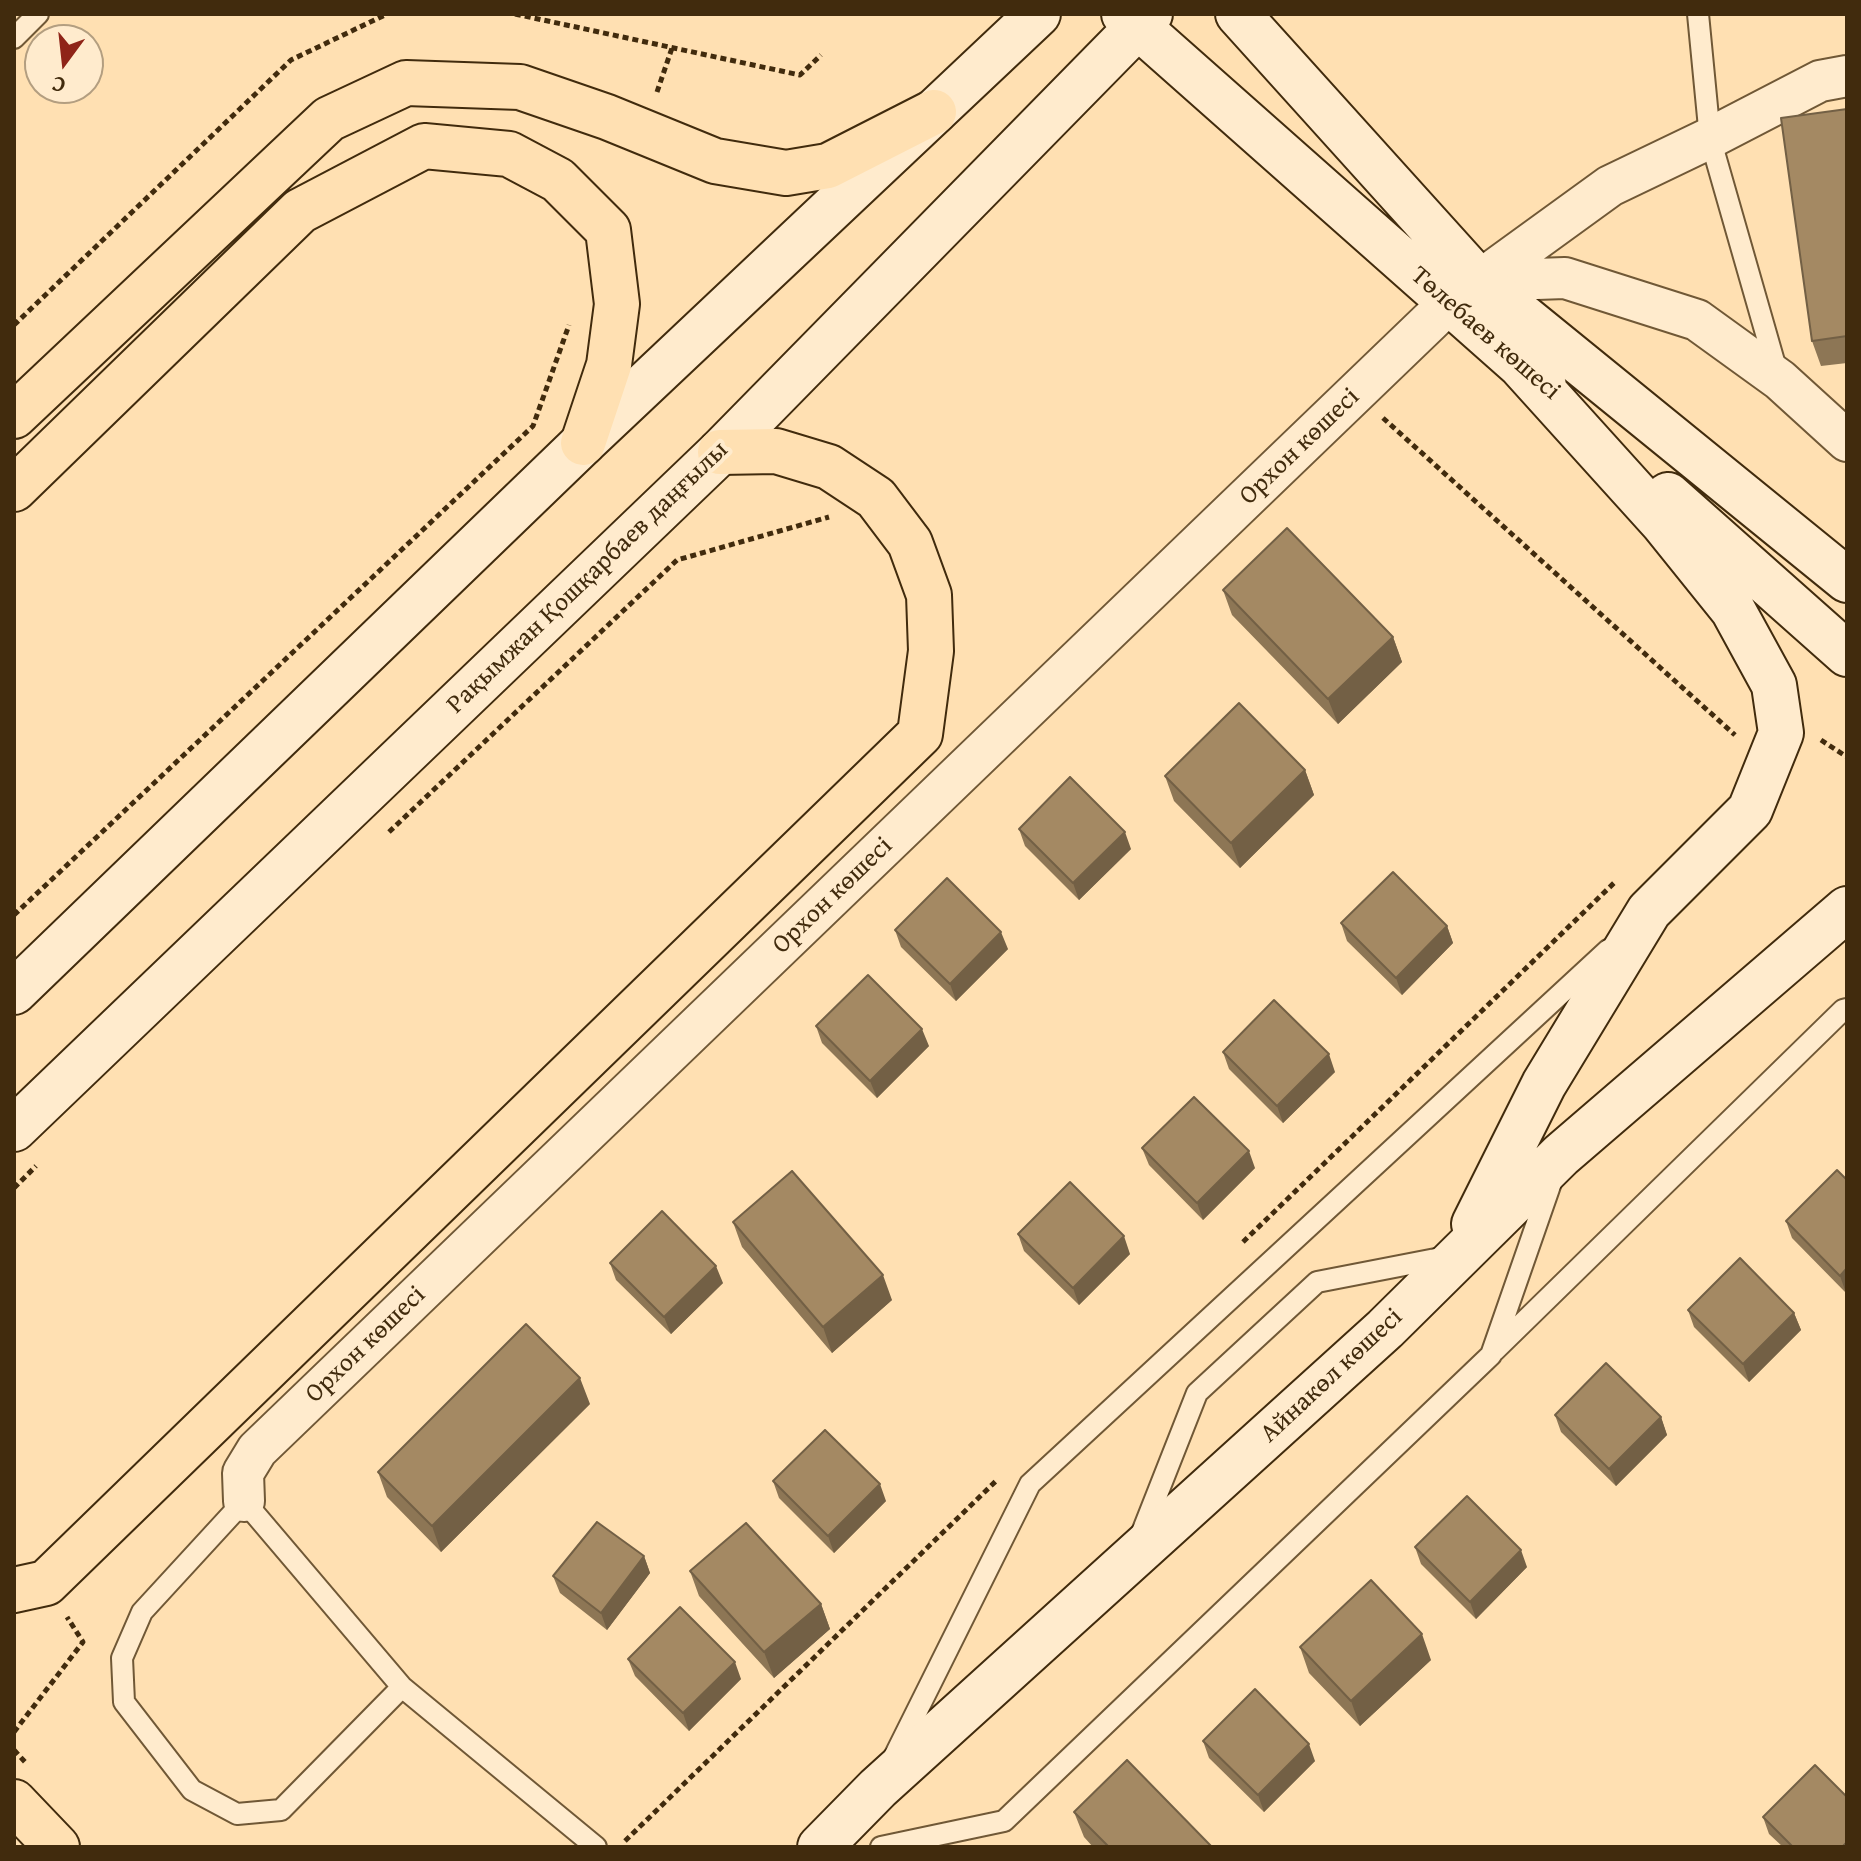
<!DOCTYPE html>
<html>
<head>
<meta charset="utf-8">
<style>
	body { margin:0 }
	#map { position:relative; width:1861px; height:1861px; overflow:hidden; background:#ffe0b2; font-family:"Gentium Book Plus",serif }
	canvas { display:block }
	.frame { position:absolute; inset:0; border:16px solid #412b0d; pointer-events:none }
	.north { position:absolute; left:24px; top:24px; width:80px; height:80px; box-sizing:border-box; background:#ffebcd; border:2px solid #b39e80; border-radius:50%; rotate:195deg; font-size:22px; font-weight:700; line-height:32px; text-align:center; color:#412b0d }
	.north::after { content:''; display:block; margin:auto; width:28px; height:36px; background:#8f2418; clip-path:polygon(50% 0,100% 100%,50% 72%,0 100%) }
</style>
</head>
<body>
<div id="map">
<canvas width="1861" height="1861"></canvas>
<div class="frame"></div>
<div class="north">С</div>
</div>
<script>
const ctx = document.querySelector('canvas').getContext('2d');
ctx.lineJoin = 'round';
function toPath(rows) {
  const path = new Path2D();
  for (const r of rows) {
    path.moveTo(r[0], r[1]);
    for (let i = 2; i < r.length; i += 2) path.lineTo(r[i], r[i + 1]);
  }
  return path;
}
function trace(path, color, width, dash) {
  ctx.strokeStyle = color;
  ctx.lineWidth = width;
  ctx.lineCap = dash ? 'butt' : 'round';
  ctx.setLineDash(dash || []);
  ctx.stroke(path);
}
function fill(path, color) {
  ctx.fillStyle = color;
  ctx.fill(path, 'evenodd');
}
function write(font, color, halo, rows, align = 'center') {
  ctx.font = font + ' "Gentium Book Plus",serif';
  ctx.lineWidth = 8;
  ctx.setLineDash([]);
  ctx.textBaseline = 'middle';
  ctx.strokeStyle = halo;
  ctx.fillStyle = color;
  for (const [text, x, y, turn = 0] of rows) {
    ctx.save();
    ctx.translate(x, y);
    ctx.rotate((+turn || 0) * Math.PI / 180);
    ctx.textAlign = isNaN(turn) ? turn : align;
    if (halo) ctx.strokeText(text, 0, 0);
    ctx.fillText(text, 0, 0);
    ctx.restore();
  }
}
const lane = toPath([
	[1698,14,1710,138,1777,372],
	[14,38,38,14],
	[1494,1351,1843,1010,1847,1009],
	[1141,1535,1197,1393,1317,1282,1446,1257],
	[402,1687,244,1501,142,1612,122,1658,124,1702,192,1790,237,1814,281,1810,402,1687,596,1847],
	[894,1757,1030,1484,1608,950],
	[881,1847,1004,1821,1491,1355,1553,1177]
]);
const street = toPath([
	[1479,281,1610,186,1710,138,1820,81,1847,76],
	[1479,281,1565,278,1697,320,1780,380,1847,441],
	[244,1501,243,1473,257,1450,1449,303]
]);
const secondary = toPath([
	[1124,14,1544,386],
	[1238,14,1479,281,1847,580],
	[1668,495,1847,654],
	[14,992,583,443,1038,14],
	[14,1129,720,452,1150,14],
	[1474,1224,1544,1084,1649,911,1750,810,1781,733,1774,685,1733,610,1663,523,1522,367],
	[820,1847,878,1788,1385,1329,1561,1155,1847,909]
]);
const primary = toPath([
	[14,416,329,119,406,83,520,87,607,117,715,161,786,173,828,166,934,112],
	[14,489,300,211,424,146,509,154,558,180,608,230,617,304,609,365,583,443],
	[14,1590,46,1583,920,734,931,651,929,595,910,543,876,498,829,467,776,451,720,452],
	[14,1802,57,1847]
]);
trace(lane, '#705836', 24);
trace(street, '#705836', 44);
trace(secondary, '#412b0d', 48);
trace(primary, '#412b0d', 48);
trace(toPath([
	[515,14,800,75,821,55],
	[657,92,672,48],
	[14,325,291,60,387,14],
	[1383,418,1735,735],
	[1821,740,1847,757],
	[389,832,677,560,829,517],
	[14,915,533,426,569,325],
	[14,1188,36,1166],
	[1243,1242,1615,882],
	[14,1732,83,1642,67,1617],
	[14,1750,25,1762],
	[625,1841,997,1480]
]), '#412b0d', 5, [6, 4]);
trace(lane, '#ffebcd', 20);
trace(street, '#ffebcd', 40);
trace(secondary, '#ffebcd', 44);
trace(primary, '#ffe0b2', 44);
fill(toPath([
	[1847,109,1847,363,1821,366,1812,341],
	[1223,590,1393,637,1402,662,1338,724,1232,615],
	[1305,770,1314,795,1240,868,1174,801,1165,776],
	[1019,829,1131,849,1079,900,1025,846],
	[1341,923,1447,926,1453,943,1402,995,1347,941],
	[895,930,1008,949,956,1001,901,947],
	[816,1026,929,1046,877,1098,822,1043],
	[1223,1052,1335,1072,1283,1123,1229,1069],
	[1142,1148,1255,1168,1203,1220,1149,1165],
	[1847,1180,1847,1292,1846,1293,1792,1238,1786,1221],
	[733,1222,892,1300,832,1353,742,1247],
	[1018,1234,1130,1254,1079,1305,1024,1251],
	[610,1263,723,1283,671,1334,616,1280],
	[1688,1310,1794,1313,1801,1330,1749,1382,1694,1327],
	[590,1404,441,1552,387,1497,378,1472],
	[1555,1415,1661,1417,1667,1435,1616,1486,1561,1432],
	[773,1481,886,1501,834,1553,779,1498],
	[1415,1547,1527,1567,1476,1619,1421,1564],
	[644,1556,650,1573,607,1630,560,1593,553,1576],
	[690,1571,821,1604,830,1629,774,1678,699,1596],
	[1300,1647,1431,1660,1360,1726,1309,1673],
	[628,1659,741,1679,689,1731,635,1676],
	[1203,1741,1315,1761,1264,1812,1209,1758],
	[1074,1812,1212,1847,1093,1847,1084,1837],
	[1763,1817,1847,1847,1783,1847,1769,1834]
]), '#8d7655');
fill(toPath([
	[1393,637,1402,662,1338,724,1328,699],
	[1305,770,1314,795,1240,868,1231,843],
	[1125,832,1131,849,1079,900,1073,883],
	[1447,926,1453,943,1402,995,1396,978],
	[1001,932,1008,949,956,1001,950,984],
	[922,1029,929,1046,877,1098,870,1081],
	[1329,1054,1335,1072,1283,1123,1277,1106],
	[1249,1151,1255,1168,1203,1220,1197,1203],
	[1124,1236,1130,1254,1079,1305,1073,1288],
	[716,1266,723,1283,671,1334,664,1317],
	[1847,1268,1847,1292,1846,1293,1840,1276],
	[883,1275,892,1300,832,1353,823,1327],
	[1794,1313,1801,1330,1749,1382,1743,1364],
	[580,1378,590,1404,441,1552,432,1526],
	[1661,1417,1667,1435,1616,1486,1609,1469],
	[880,1484,886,1501,834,1553,828,1536],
	[1521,1550,1527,1567,1476,1619,1470,1602],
	[644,1556,650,1573,607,1630,601,1613],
	[821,1604,830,1629,774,1678,764,1652],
	[1422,1634,1431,1660,1360,1726,1351,1701],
	[735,1662,741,1679,689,1731,683,1713],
	[1309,1744,1315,1761,1264,1812,1258,1795]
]), '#736045');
const building = toPath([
	[1847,109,1847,336,1812,341,1781,118,1847,109],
	[1287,528,1393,637,1328,699,1223,590,1287,528],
	[1239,703,1305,770,1231,843,1165,776,1239,703],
	[1070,777,1125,832,1073,883,1019,829,1070,777],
	[1393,872,1447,926,1396,978,1341,923,1393,872],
	[947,878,1001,932,950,984,895,930,947,878],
	[868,975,922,1029,870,1081,816,1026,868,975],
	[1274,1000,1329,1054,1277,1106,1223,1052,1274,1000],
	[1194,1097,1249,1151,1197,1203,1142,1148,1194,1097],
	[1837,1170,1847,1180,1847,1268,1840,1276,1786,1221,1837,1170],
	[792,1171,883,1275,823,1327,733,1222,792,1171],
	[1070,1182,1124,1236,1073,1288,1018,1234,1070,1182],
	[662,1211,716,1266,664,1317,610,1263,662,1211],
	[1740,1258,1794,1313,1743,1364,1688,1310,1740,1258],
	[526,1324,580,1378,432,1526,378,1472,526,1324],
	[1606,1363,1661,1417,1609,1469,1555,1415,1606,1363],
	[825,1430,880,1484,828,1536,773,1481,825,1430],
	[1467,1496,1521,1550,1470,1602,1415,1547,1467,1496],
	[597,1522,644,1556,601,1613,553,1576,597,1522],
	[746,1523,821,1604,764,1652,690,1571,746,1523],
	[1371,1580,1422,1634,1351,1701,1300,1647,1371,1580],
	[680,1607,735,1662,683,1713,628,1659,680,1607],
	[1255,1689,1309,1744,1258,1795,1203,1741,1255,1689],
	[1127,1760,1212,1847,1109,1847,1074,1812,1127,1760],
	[1815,1765,1847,1797,1847,1842,1842,1847,1793,1847,1763,1817,1815,1765]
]);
fill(building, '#a48963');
trace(building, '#736045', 2);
write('26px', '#412b0d', '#ffebcd', [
	["Төлебаев көшесі",1485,334,41],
	["Орхон көшесі",1300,447,-44],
	["Рақымжан Қошқарбаев даңғылы",588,578,-44],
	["Орхон көшесі",833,896,-44],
	["Орхон көшесі",366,1345,-44],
	["Айнакөл көшесі",1332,1376,-43]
]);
</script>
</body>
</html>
